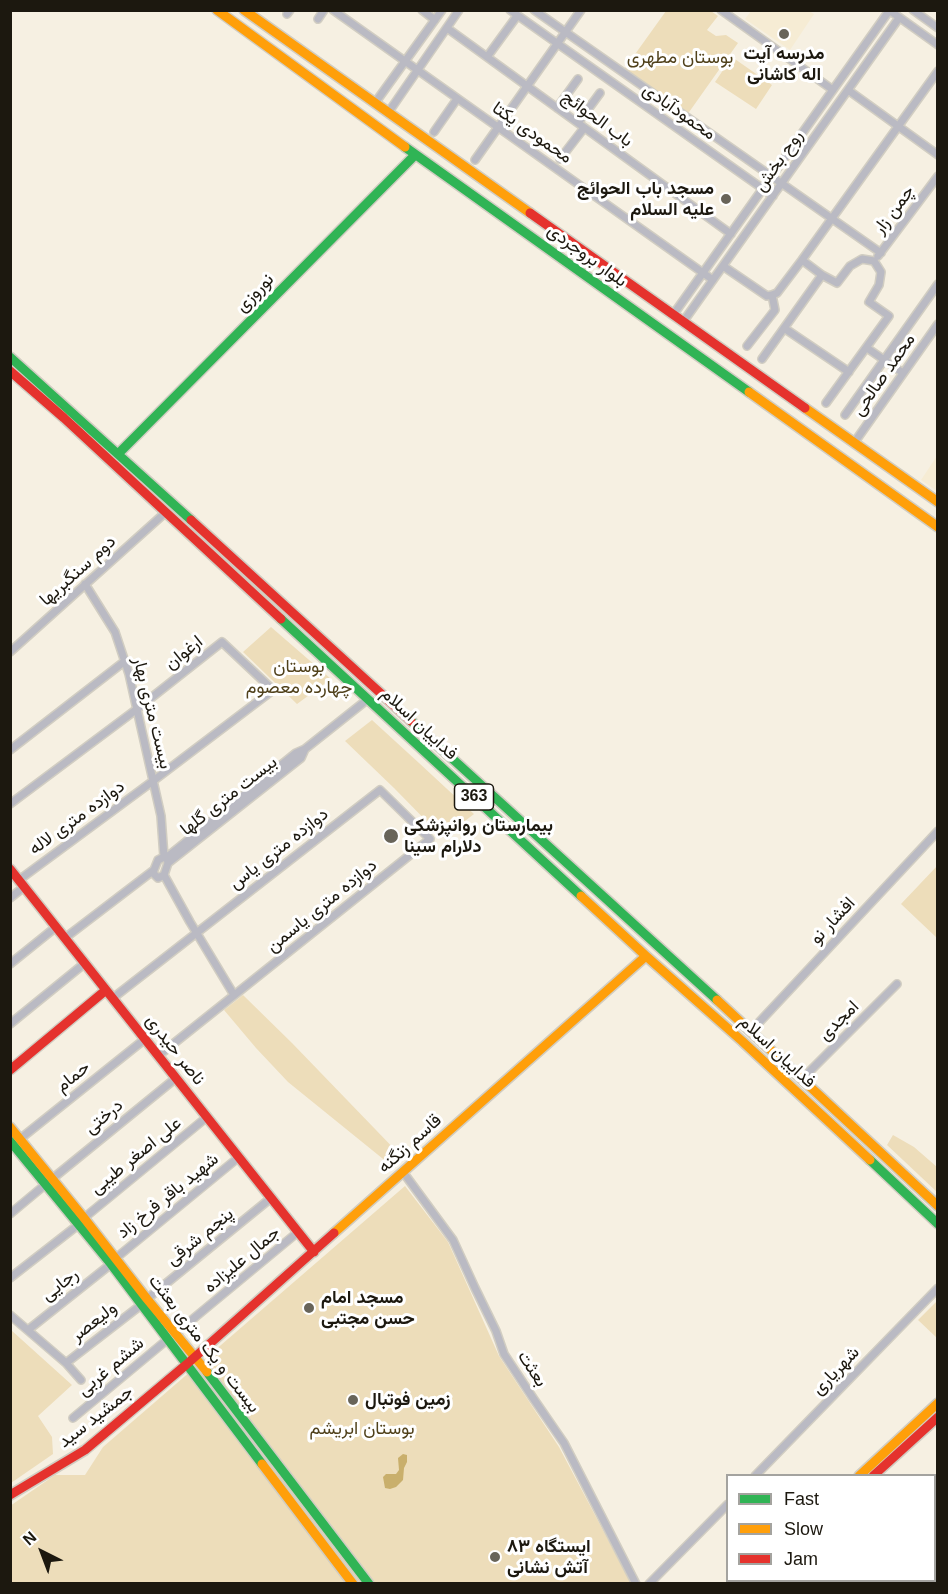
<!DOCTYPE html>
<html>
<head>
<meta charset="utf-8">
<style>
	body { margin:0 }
	#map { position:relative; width:948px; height:1594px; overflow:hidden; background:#f6f0e2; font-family:Helvetica,sans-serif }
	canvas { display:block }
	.frame { position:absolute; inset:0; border:12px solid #1c180f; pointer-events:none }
	.legend { position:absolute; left:726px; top:1474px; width:210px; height:108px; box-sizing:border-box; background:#fff; border:2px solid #a4a39f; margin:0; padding:8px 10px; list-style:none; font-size:18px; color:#1c180f }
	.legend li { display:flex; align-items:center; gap:12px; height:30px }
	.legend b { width:30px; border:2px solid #a4a39f }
	.north { position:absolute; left:12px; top:1522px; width:60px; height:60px; -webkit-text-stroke:4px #fff; paint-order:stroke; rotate:318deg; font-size:16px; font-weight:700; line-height:24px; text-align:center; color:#1c180f }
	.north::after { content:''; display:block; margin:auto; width:21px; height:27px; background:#1c180f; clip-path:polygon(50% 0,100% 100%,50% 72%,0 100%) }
</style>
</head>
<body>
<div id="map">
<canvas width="948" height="1594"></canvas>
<div class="frame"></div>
<ul class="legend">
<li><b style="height:8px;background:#30b455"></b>Fast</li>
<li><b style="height:8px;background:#ff9f0a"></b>Slow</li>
<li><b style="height:8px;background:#e5322d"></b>Jam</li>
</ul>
<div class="north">N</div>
</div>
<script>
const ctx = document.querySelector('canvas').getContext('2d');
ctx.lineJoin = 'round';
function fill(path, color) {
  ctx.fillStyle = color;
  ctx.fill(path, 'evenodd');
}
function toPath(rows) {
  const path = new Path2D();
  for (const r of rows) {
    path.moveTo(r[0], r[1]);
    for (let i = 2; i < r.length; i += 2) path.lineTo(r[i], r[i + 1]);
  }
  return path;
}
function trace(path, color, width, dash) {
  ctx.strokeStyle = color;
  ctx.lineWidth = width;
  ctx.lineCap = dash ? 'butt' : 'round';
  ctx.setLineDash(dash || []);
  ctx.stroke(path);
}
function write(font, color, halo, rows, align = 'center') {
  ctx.font = font + ' Helvetica,Vazirmatn,sans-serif';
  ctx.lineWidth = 6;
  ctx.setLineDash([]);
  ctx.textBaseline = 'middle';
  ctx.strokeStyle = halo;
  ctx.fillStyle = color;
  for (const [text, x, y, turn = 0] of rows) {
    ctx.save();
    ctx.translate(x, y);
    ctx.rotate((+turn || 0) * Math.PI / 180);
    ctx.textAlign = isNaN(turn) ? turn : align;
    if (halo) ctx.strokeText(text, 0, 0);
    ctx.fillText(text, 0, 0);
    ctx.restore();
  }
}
fill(toPath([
	[751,11,809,11,814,14,790,50,745,19],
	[937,456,937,491,921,480]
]), '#f6ecd4');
fill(toPath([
	[666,11,711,11,718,16,707,30,716,36,726,35,738,43,687,115,623,71],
	[732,57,772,85,756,109,715,82],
	[271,627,331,679,297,704,243,652],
	[372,720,419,763,474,814,443,838,394,788,345,741],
	[937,866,937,938,901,904],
	[243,995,292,1043,403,1158,393,1167,288,1082,256,1048,224,1010],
	[893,1135,914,1147,937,1167,937,1192,887,1145],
	[405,1186,448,1242,499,1356,559,1447,631,1583,11,1583,10,1506,55,1475,85,1475,103,1447],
	[937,1301,937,1338,918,1320],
	[11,1330,72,1385,38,1416,52,1437,53,1454,11,1483]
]), '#edddba');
fill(toPath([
	[403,1454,407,1455,407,1462,404,1468,403,1480,396,1487,390,1489,385,1488,383,1477,386,1474,396,1474,399,1470,398,1458]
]), '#c9af6c');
const street = toPath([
	[333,10,713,280],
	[422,10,435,20],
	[510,10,773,196],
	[534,10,881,253],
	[721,10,833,90],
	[889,10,938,45],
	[913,10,938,28],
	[287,14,290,10],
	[318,19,324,10],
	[447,28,731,234],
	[487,57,517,16],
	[848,90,938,155],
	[375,103,442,10],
	[557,108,578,79],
	[388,113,459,10],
	[578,123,600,93],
	[434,132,457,99],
	[560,159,584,128],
	[475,160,581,10],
	[878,256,938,176],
	[802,260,822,275],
	[723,266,767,296,772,295],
	[772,295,777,293,802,260,938,71],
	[673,315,889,11],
	[683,322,899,18],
	[784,328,849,372],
	[747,346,775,310,772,295],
	[867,348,903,373],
	[762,359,822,275,837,283,850,266,862,259,874,261,881,272,879,285,869,302,889,316,826,403],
	[845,415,938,284],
	[854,443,938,324],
	[85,584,115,632,129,674,161,816,164,857],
	[10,652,166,512],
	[10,750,125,661],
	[10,804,137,709,222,642,273,690,153,781,19,880],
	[164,857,167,859,168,863,164,875,158,878,153,873,154,870,158,860,164,857],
	[166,858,296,753,305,749,368,699],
	[168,863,301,758,305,749],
	[164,875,190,922,234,995],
	[10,898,24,887],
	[65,938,154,870],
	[10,964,56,927],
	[113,998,380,790,430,839,158,1056],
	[10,1024,85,963],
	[751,1031,938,831],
	[802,1079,897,984],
	[20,1139,145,1039],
	[403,1172,453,1240,475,1288,496,1331,504,1354,533,1398,564,1443,636,1584],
	[52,1179,176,1078],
	[10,1214,46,1184],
	[84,1218,207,1117],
	[116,1258,239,1157],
	[10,1278,78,1225],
	[147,1299,271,1198],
	[10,1315,66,1363,81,1380],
	[28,1330,111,1264],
	[176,1333,298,1232],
	[66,1363,141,1305],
	[73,1418,168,1339],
	[755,1476,938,1288],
	[649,1584,728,1504]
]);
const fast = toPath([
	[405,147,749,392],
	[10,357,191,520],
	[118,454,415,155],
	[281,619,581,896],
	[411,721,717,1000],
	[10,1141,111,1264,262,1464],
	[870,1160,938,1224],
	[207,1372,369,1584],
	[741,1584,744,1580],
	[756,1584,759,1580]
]);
const slow = toPath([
	[217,10,405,147],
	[244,10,530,213],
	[749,392,938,527],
	[805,408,938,502],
	[581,896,646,956,742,1041,870,1160],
	[717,1000,938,1206],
	[10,1127,84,1218,147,1299,207,1372],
	[334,1233,646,956],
	[262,1464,353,1584],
	[859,1476,938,1403],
	[934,1496,938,1494],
	[818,1584,823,1580]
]);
const jam = toPath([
	[530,213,805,408],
	[10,371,64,418,281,619],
	[191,520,411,721],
	[10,869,314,1252],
	[10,1070,106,990],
	[873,1476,938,1417],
	[10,1495,85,1450,187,1364,334,1233]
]);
trace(street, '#d1cdc2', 10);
trace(fast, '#d1cdc2', 12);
trace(slow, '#d1cdc2', 12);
trace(jam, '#d1cdc2', 12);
trace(street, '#babac3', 7);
trace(fast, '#30b455', 9);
trace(slow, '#ff9f0a', 9);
trace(jam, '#e5322d', 9);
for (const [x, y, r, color] of [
	[784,34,6,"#686459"],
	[726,199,6,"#686459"],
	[391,836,8,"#686459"],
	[309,1308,6,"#686459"],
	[353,1400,6,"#686459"],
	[495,1557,6,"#686459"]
]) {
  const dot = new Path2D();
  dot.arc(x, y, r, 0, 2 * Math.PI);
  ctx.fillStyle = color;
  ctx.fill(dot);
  trace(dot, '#fff', 2);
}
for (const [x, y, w] of [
	[474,797,39]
]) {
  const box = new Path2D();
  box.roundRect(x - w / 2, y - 13, w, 26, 4.5);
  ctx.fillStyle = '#fff';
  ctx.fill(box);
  trace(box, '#1c180f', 1.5);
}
write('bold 16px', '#1c180f', null, [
	["363",474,797]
]);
write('bold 18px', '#1c180f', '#fff', [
	["مدرسه آیت",784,54,"center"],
	["اله کاشانی",784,75,"center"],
	["مسجد باب الحوائج",714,189,"right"],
	["علیه السلام",714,210,"right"],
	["بیمارستان روانپزشکی",404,826],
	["دلارام سینا",404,847],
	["مسجد امام",321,1298],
	["حسن مجتبی",321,1319],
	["زمین فوتبال",365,1400],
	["ایستگاه ۸۳",507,1547],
	["آتش نشانی",507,1568]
], 'left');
write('18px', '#50411b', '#fff', [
	["بوستان مطهری",680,58],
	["بوستان",299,667],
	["چهارده معصوم",299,688],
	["بوستان ابریشم",362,1429]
]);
write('18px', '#1c180f', '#fff', [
	["محمودآبادی",679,112,35],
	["باب الحوائج",597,119,36],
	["محمودی یکتا",532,133,35],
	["روح بخش",779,161,-55],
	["چمن زار",894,210,-53],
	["بلوار بروجردی",587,256,36],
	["نوروزی",255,293,-46],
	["محمد صالحی",884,375,-55],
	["دوم سنگبریها",78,571,-42],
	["ارغوان",184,653,-39],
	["بیست متری بهار",152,713,76],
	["فداییان اسلام",419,724,43],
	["بیست متری گلها",229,796,-38],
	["دوازده متری لاله",77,818,-36],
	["دوازده متری یاس",279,849,-38],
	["دوازده متری یاسمن",322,906,-39],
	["افشار نو",833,921,-47],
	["امجدی",839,1021,-45],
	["ناصر حیدری",175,1050,52],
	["فداییان اسلام",777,1052,43],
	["حمام",73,1077,-39],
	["درختی",104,1117,-39],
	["قاسم زنگنه",410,1144,-42],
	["علی اصغر طیبی",136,1156,-39],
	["شهید باقر فرخ زاد",168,1196,-39],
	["پنجم شرقی",200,1237,-39],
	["جمال علیزاده",242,1260,-40],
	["رجایی",60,1285,-38],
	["ولیعصر",94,1322,-38],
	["بیست و یک متری بعثت",204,1344,52],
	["ششم غربی",111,1367,-40],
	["بعثت",532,1369,57],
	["شهریاری",836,1371,-46],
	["جمشید سید",96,1417,-38]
]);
</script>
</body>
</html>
